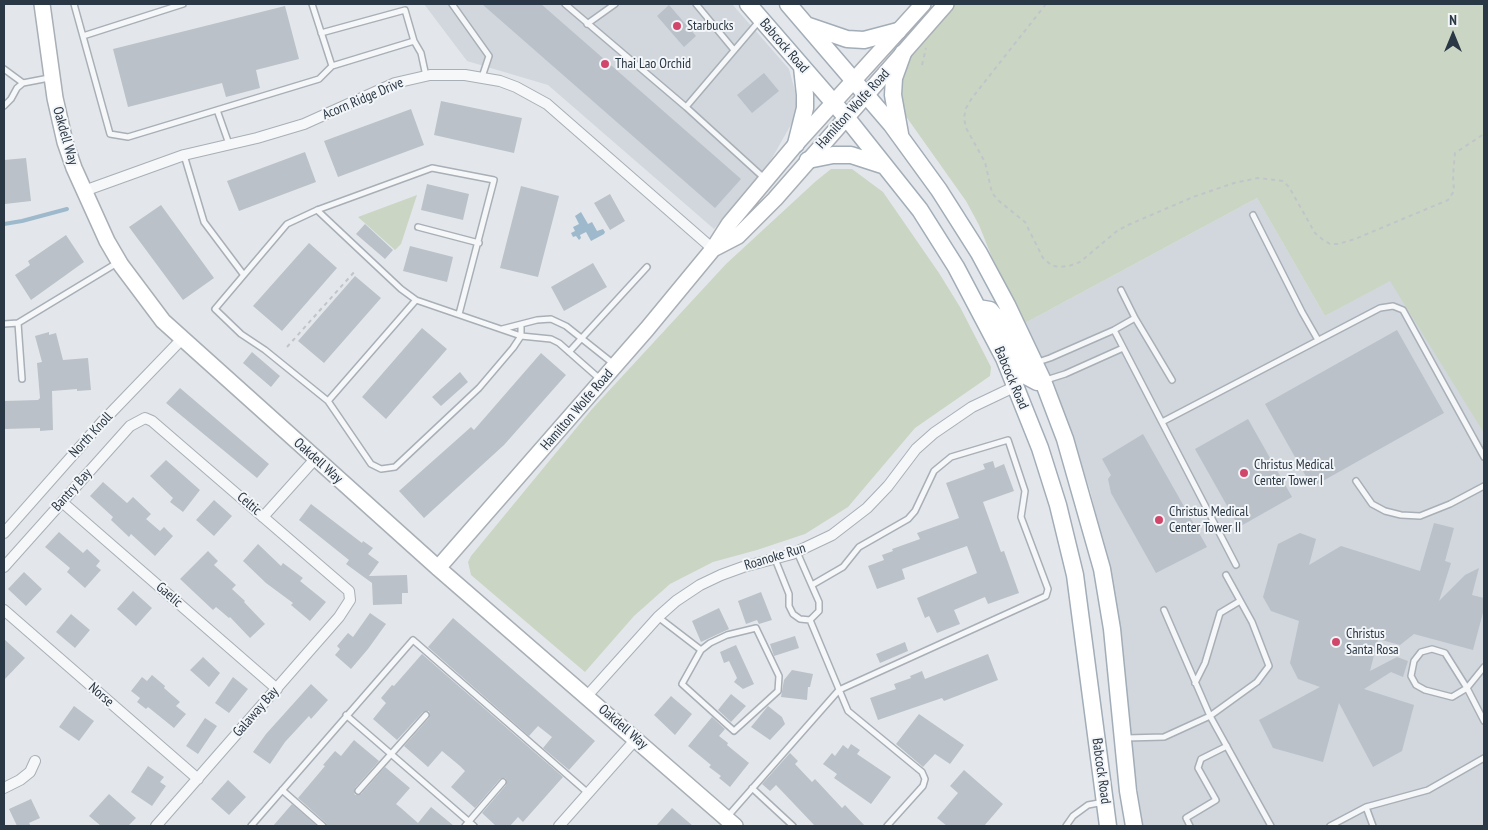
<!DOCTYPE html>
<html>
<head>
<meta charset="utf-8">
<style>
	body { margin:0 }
	#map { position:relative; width:1488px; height:830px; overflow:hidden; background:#e3e7eb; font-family:"PT Sans Narrow",sans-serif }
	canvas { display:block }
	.frame { position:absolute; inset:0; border:5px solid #2a3744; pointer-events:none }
	.north { position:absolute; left:1428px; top:10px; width:50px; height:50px; -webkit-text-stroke:4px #f3f6f8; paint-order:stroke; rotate:0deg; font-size:14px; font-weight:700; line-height:20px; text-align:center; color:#2a3744 }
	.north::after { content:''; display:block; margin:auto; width:18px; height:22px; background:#2a3744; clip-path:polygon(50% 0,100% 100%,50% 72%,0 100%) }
</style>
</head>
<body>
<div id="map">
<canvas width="1488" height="830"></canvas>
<div class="frame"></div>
<div class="north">N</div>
</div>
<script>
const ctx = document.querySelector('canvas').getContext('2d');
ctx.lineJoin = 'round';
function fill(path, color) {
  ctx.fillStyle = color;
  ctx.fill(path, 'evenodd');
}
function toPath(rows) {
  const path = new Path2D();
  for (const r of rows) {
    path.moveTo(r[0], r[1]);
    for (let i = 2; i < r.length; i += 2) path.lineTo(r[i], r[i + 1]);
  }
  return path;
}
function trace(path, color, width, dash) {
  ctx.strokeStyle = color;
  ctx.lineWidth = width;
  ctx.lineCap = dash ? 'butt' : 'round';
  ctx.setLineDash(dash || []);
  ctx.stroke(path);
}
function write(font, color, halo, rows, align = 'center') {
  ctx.font = font + ' "PT Sans Narrow",sans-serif';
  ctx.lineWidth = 4;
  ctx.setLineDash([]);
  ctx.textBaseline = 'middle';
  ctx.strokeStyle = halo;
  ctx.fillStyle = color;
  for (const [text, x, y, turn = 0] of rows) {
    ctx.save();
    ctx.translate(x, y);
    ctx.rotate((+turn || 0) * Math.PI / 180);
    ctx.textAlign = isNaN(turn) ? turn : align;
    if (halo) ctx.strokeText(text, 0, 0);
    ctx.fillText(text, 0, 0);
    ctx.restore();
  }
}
fill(toPath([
	[424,4,732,4,789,69,795,91,797,114,767,167,714,229,548,85,467,61],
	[1257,198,1325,316,1484,229,1484,826,1143,826,1133,759,1121,640,1103,544,1090,490,1064,415,1025,323]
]), '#d1d7dd');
fill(toPath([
	[954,4,1484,4,1484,433,1390,281,1325,316,1257,198,1025,323,991,255,979,225,966,201,905,115,898,94,906,62,919,44],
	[831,169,852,169,883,192,939,273,960,307,991,367,990,376,915,428,848,507,805,534,757,550,713,562,670,584,634,616,585,672,471,575,468,562,471,556,592,409,726,264,816,181],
	[417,195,401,244,395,250,358,217]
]), '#cad5c4');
fill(toPath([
	[581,212,588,224,592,222,597,231,603,229,605,232,604,234,591,241,586,232,580,235,581,238,579,240,576,236,573,237,571,233,575,231,573,227,579,224,575,216]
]), '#9eb9cc');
trace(toPath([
	[4,224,22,221,67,209]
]), '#9eb9cc', 4);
fill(toPath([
	[482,4,541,4,741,179,715,208],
	[669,5,696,36,684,47,657,16],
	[285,6,299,59,256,70,260,88,226,97,222,83,128,107,113,49],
	[764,73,779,91,752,113,737,95],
	[441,101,522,118,514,153,434,135],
	[411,109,424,145,338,177,324,141],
	[305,152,316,182,239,211,227,181],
	[26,158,31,201,5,204,4,160],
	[427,184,469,194,463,220,421,210],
	[521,186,559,196,538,277,500,268],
	[610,194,625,221,610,230,594,203],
	[161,205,214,278,183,300,129,227],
	[365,224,393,250,385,259,356,234],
	[66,235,84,262,31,300,15,275,30,265,28,261],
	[309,243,337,268,282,331,253,306],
	[410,246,453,257,447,282,403,271],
	[593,263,607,287,564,311,551,287],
	[355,276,381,298,324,363,298,341],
	[422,328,447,349,386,419,362,397],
	[1397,330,1444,413,1312,487,1265,404],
	[49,332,49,335,56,333,63,360,88,358,91,390,77,391,77,389,52,391,53,430,40,431,40,428,4,429,4,401,38,400,40,398,37,363,42,362,35,336],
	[252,352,280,376,271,387,243,363],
	[541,353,566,375,504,445,424,518,399,491,471,427,474,430],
	[460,372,468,382,441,406,432,397],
	[180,388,269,464,257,478,166,403],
	[1248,419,1292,497,1239,527,1195,449],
	[1143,434,1207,547,1156,573,1111,493,1108,479,1111,475,1102,459],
	[166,460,200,490,183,512,170,502,173,498,150,476],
	[993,461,995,468,1004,464,1014,491,983,502,1001,552,1004,551,1019,593,988,604,985,597,954,610,960,624,937,633,929,616,925,618,917,598,977,573,967,546,902,569,905,579,877,589,868,566,884,560,882,555,893,551,892,549,920,539,917,533,959,518,946,483,985,469,983,464],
	[103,482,127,503,133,497,151,514,146,519,160,531,164,527,173,536,155,556,131,534,129,537,111,520,113,517,90,496],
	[214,500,232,516,214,536,196,520],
	[311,504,362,543,363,541,373,548,368,554,379,562,369,576,407,575,408,593,402,593,402,604,373,605,372,583,346,564,349,560,299,520],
	[1434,523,1454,528,1445,561,1451,563,1439,601,1465,575,1479,568,1472,595,1484,598,1484,609,1473,650,1414,634,1400,645,1378,639,1370,671,1397,657,1408,661,1403,677,1391,672,1364,689,1414,705,1402,751,1373,767,1339,703,1323,762,1273,748,1259,720,1320,687,1298,679,1290,663,1299,621,1271,611,1263,597,1278,544,1300,533,1316,539,1309,565,1341,546,1420,571],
	[59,532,83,553,87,549,100,561,96,566,101,570,85,588,67,572,70,568,45,547],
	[258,544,281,566,283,563,303,578,300,581,326,602,310,621,291,605,293,603,266,583,243,561],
	[208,551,218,561,214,565,236,585,232,589,245,601,244,602,265,624,250,638,230,617,229,618,216,607,213,610,180,579],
	[24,572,42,589,26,606,8,589],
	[133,591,152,608,136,626,117,609],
	[761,592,772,620,759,624,757,620,746,624,738,601],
	[719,608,729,629,701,642,692,621],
	[370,613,386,624,368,649,351,669,335,655,340,649,337,646,348,633,353,637],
	[71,614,90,630,75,648,56,632],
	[453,618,595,741,569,770,543,748,552,737,538,726,529,736,428,647],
	[795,636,799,648,774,656,770,644],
	[4,639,25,658,4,680],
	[905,642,908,651,880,663,876,654],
	[736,645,754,684,743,689,734,682,737,678,729,661,724,663,720,652],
	[422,654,563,777,523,822,518,817,510,826,496,826,482,813,506,785,507,781,505,778,500,779,475,808,451,787,465,771,460,766,442,751,428,767,404,746,429,718,430,714,429,711,423,712,397,740,373,719,386,703,381,698,392,685,394,686],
	[988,654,998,680,944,701,942,698,878,720,870,698,896,689,894,684,911,678,910,676,922,671,925,679],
	[203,657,220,673,209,687,190,670],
	[792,670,813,674,810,687,808,687,807,700,781,697,784,680],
	[152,675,165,686,164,688,180,702,176,706,186,714,174,728,148,707,146,709,137,702,140,698,131,691,142,677,147,681],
	[233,677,248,689,229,713,215,703],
	[311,684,328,700,311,719,309,716,285,742,270,764,253,752,266,734],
	[731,694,746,706,731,722,718,710],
	[671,696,692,714,675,735,654,715],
	[74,706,94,721,79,741,59,727],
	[768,706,782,717,785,724,770,740,751,727],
	[919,714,964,745,950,764,935,754,923,767,896,744],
	[712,717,725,729,719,736,728,743,727,745,749,763,730,787,719,778,721,776,709,767,711,765,688,746],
	[205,718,217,726,198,754,186,746],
	[354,740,379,761,355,788,354,792,355,795,361,794,385,767,410,788,396,804,401,808,418,823,431,807,454,826,327,826,326,823,298,798,325,766,323,765,335,751,341,756],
	[851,744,860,750,857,754,891,777,871,804,834,778,837,774,823,764,832,753,835,756,843,745,848,749],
	[790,753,798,761,795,764,812,782,815,779,842,808,845,805,865,826,815,826,776,785,770,791,762,784],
	[148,766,164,777,160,782,166,786,152,806,131,792],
	[964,770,1003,804,984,826,947,826,937,818,958,793,950,786],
	[228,780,246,797,229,815,211,799],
	[109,794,136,818,128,826,101,826,89,816],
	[31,799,40,818,29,823,31,826,17,826,9,809],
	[292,804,317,826,273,826],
	[672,808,693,826,656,826]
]), '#bac1c9');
const lane = toPath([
	[74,4,110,134,128,137,217,110,229,144],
	[452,4,489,56,482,77],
	[565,4,686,107,764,178],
	[696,4,734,50],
	[587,24,615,4],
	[321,33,405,10,414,41,332,66],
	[83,36,183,4],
	[414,41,421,53,426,76],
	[4,69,23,83],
	[4,106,11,99,17,88,23,83,49,78],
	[686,107,760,20],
	[217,110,319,79,332,66,312,4],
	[184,155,204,222,243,274],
	[317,210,401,289,416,300,521,336,551,339,559,343,601,380],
	[1253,215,1302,312,1318,340],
	[418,227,479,243],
	[1121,290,1135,318],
	[459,314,494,180,432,168,317,210,287,224,215,309,241,334,265,350,328,401,371,464,381,469,395,467,479,388,513,348,521,336,521,325],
	[18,323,22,379],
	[4,324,18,323,117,263],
	[502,329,537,320,551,319,566,326,615,365],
	[1114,330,1236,565],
	[569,352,647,267],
	[1038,362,1050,358,1114,330,1135,318,1172,380],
	[1046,380,1065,374,1123,348],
	[328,401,416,300],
	[1162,422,1380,308,1393,306,1403,310,1484,457],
	[1356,481,1372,504,1385,511,1401,515,1420,516,1450,504,1484,486],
	[775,559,789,594,789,606,793,614,800,619,810,620,819,611,819,602,797,552],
	[1164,610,1210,716,1271,826],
	[658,617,701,650,682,684,734,731,778,691,779,676,756,628,727,635,710,643,701,650],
	[810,620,848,711,922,772,925,779,923,786,887,826],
	[1484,667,1467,688,1452,697,1425,690,1416,685,1411,676,1414,661,1421,652,1432,649,1445,653,1467,688,1484,721],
	[1195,683,1205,663,1220,613,1240,601],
	[346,715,474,826],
	[1126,738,1164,737,1210,716,1257,682,1269,666,1252,622,1226,575],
	[752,788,793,826],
	[282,790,323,826],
	[358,791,426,715],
	[1366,807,1373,826],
	[728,816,839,690,1046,596,1048,589,1021,517,1025,491,1008,440,951,457,934,471,915,511,908,519,859,547,843,567,812,585],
	[251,826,413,640,588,793],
	[465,826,503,782],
	[1066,826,1073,816,1088,805,1104,802],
	[1190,826,1186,818,1216,800,1198,768,1201,759,1227,746],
	[1330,826,1366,807,1428,790,1484,758]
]);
const street = toPath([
	[84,191,184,155,257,138,304,124,395,83,430,75,465,75,500,81,516,87,547,104,713,249],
	[62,502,277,689],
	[263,517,315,459],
	[4,533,102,422,181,340],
	[4,567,130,426,145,418,152,421,349,591,350,600,339,617,156,826],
	[4,610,198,779],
	[587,696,658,617,676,601,700,585,721,575,743,567,792,554,832,535,867,508,888,486,916,449,934,433,972,407,1014,387],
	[4,788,20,780,30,772,35,761],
	[559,826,636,739]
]);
const secondary = toPath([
	[42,4,55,98,65,142,74,168,107,241,121,265,163,321,438,568,735,826],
	[713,249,738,236,775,199,946,4],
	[438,568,647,329,713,249,729,224,796,144,923,4]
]);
const primary = toPath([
	[748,4,846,117,920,210,956,267,1004,358,1040,448,1058,505,1075,575,1108,826],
	[788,4,891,124,939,190,979,253,1007,305,1043,381,1065,439,1102,569,1112,629,1128,791,1134,826],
	[806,25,847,39,864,40,898,31],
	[900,134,893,95,894,78,903,53],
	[796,144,805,108,805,95,802,67],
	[808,160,833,155,851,155,885,166],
	[978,308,990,310,996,317,1024,375,1037,382,1043,381]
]);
trace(lane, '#a8afb6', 8);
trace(street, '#a8afb6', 12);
trace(secondary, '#a8afb6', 18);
trace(primary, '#a2adb7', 19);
trace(toPath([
	[1046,4,972,98,966,108,964,118,966,128,985,162,992,193,999,201,1025,222,1043,258,1051,265,1058,267,1069,266,1080,262,1117,231,1128,225,1193,197,1234,183,1258,178,1283,181,1289,187,1315,233,1322,239,1330,244,1338,244,1355,239,1448,200,1454,191,1453,176,1455,153,1484,134],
	[922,65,926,48],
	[287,347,356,270]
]), '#c1c5ca', 2, [4, 4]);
trace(lane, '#f6f7f9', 5);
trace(street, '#f6f7f9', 10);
trace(secondary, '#fff', 15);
trace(primary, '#fff', 16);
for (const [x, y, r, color] of [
	[677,26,5,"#d1476c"],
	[605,64,5,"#d1476c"],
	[1244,473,5,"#d1476c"],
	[1159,520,5,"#d1476c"],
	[1336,642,5,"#d1476c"]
]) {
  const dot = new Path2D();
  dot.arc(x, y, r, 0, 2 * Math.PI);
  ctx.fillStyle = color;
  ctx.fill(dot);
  trace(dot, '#f3f6f8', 2);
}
write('14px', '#2a3744', '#f3f6f8', [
	["Starbucks",687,26],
	["Thai Lao Orchid",615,64],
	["Christus Medical",1254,465],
	["Center Tower I",1254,481],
	["Christus Medical",1169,512],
	["Center Tower II",1169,528],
	["Christus",1346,634],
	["Santa Rosa",1346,650]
], 'left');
write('14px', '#2a3744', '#f3f6f8', [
	["Babcock Road",784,46,49],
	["Acorn Ridge Drive",363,99,-23],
	["Hamilton Wolfe Road",853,109,-48],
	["Oakdell Way",65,136,74],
	["Babcock Road",1011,378,67],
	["Hamilton Wolfe Road",577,410,-49],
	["North Knoll",91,435,-47],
	["Oakdell Way",318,461,42],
	["Bantry Bay",72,490,-48],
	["Celtic",249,504,41],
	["Roanoke Run",775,557,-17],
	["Gaelic",169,595,41],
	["Norse",101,695,41],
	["Galaway Bay",256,712,-49],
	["Oakdell Way",623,727,41],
	["Babcock Road",1101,771,82]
]);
</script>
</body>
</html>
